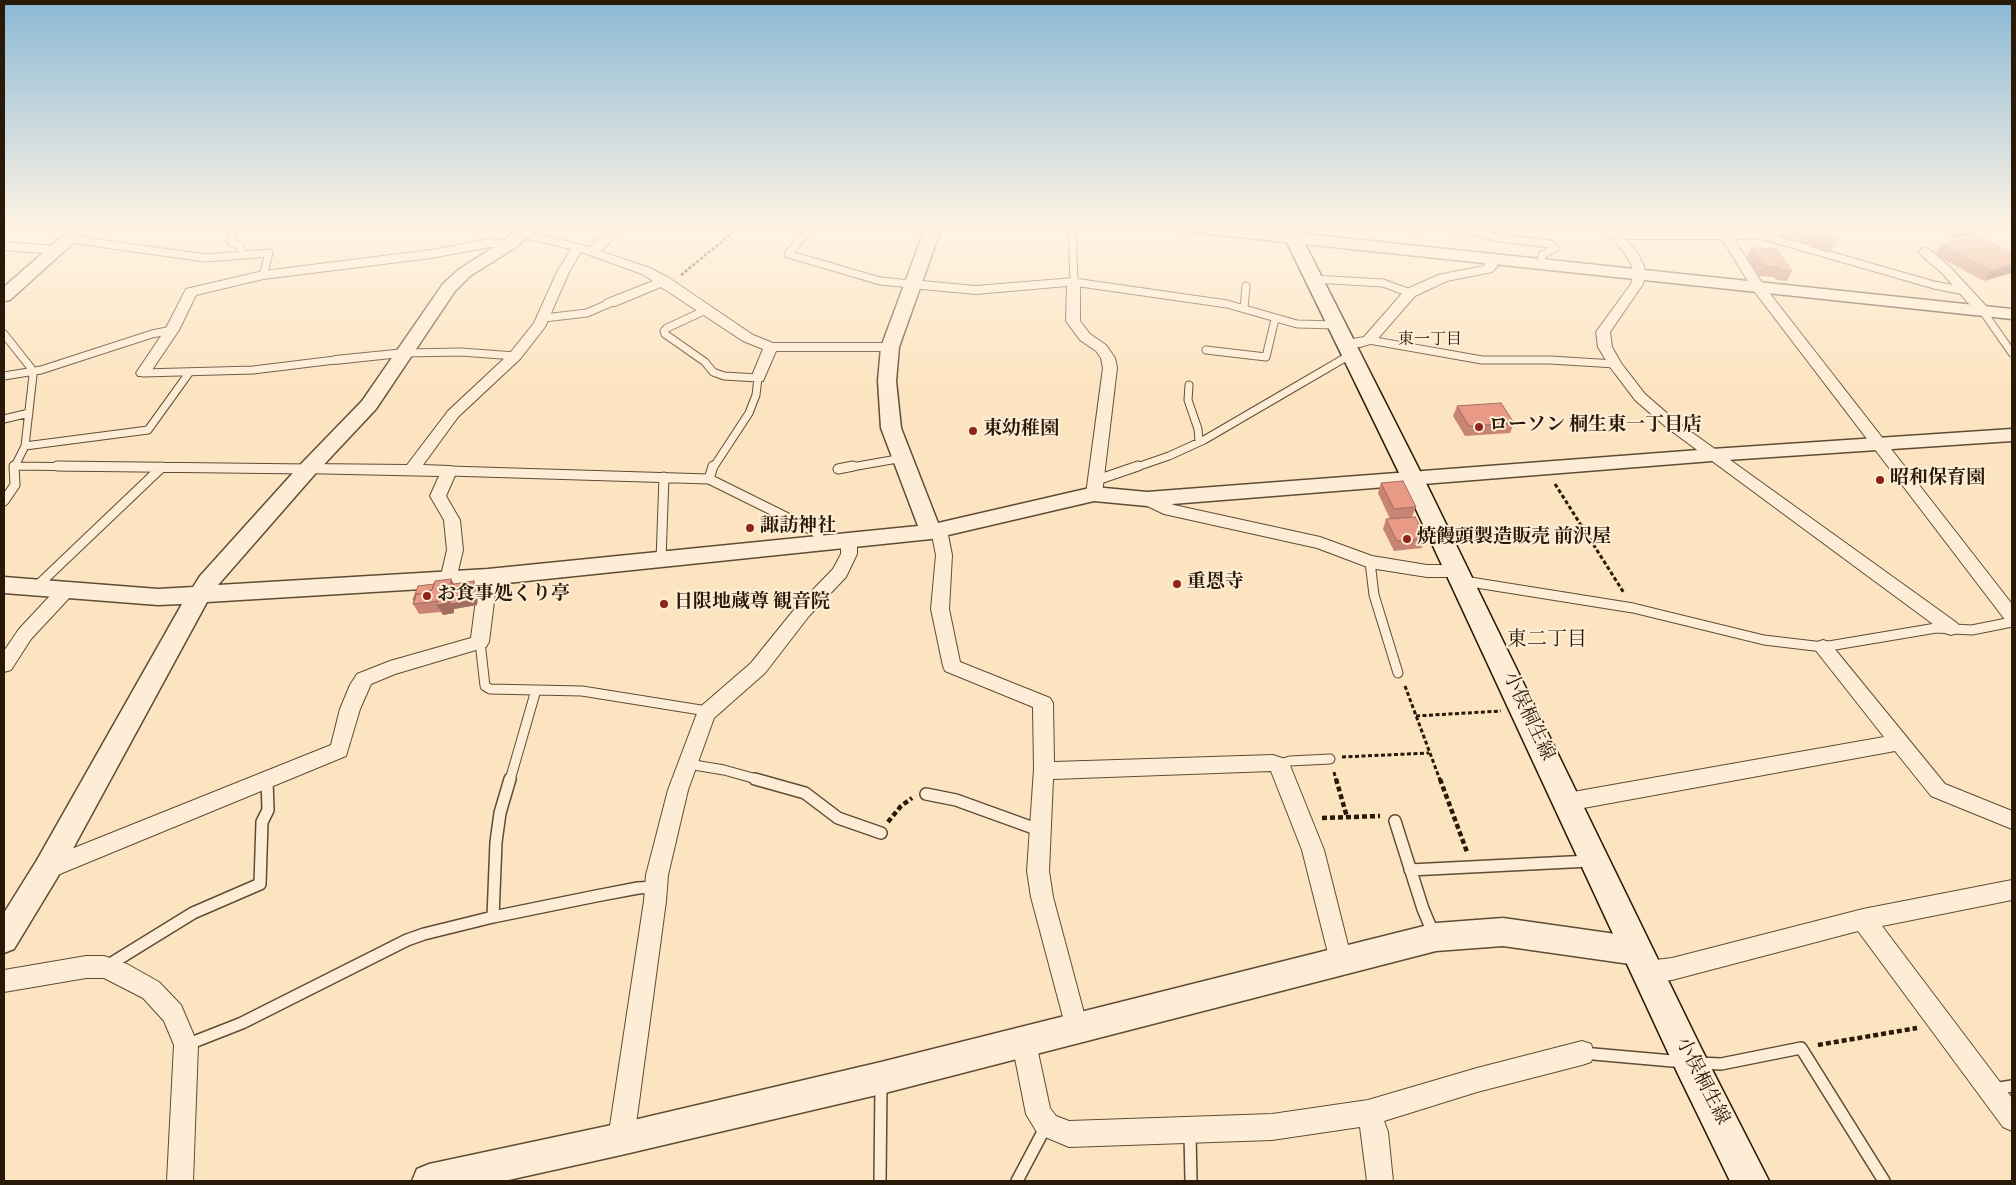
<!DOCTYPE html>
<html>
<head>
<meta charset="utf-8">
<style>
	body { margin:0 }
	#map { position:relative; width:2016px; height:1185px; overflow:hidden; background:#fde4c0; font-family:"Sorts Mill Goudy",serif }
	canvas { display:block }
	.frame { position:absolute; inset:0; border:5px solid #291908; pointer-events:none }
</style>
</head>
<body>
<div id="map">
<canvas width="2016" height="1185"></canvas>
<div class="frame"></div>
</div>
<script>
const ctx = document.querySelector('canvas').getContext('2d');
ctx.lineJoin = 'round';
function toPath(rows) {
  const path = new Path2D();
  for (const r of rows) {
    path.moveTo(r[0], r[1]);
    for (let i = 2; i < r.length; i += 2) path.lineTo(r[i], r[i + 1]);
  }
  return path;
}
function trace(path, color, width, dash) {
  ctx.strokeStyle = color;
  ctx.lineWidth = width;
  ctx.lineCap = dash ? 'butt' : 'round';
  ctx.setLineDash(dash || []);
  ctx.stroke(path);
}
function fill(path, color) {
  ctx.fillStyle = color;
  ctx.fill(path, 'evenodd');
}
function write(font, color, halo, rows, align = 'center') {
  ctx.font = font + ' "Sorts Mill Goudy","Noto Serif JP",serif';
  ctx.lineWidth = 4;
  ctx.setLineDash([]);
  ctx.textBaseline = 'middle';
  ctx.strokeStyle = halo;
  ctx.fillStyle = color;
  for (const [text, x, y, turn = 0] of rows) {
    ctx.save();
    ctx.translate(x, y);
    ctx.rotate((+turn || 0) * Math.PI / 180);
    ctx.textAlign = isNaN(turn) ? turn : align;
    if (halo) ctx.strokeText(text, 0, 0);
    ctx.fillText(text, 0, 0);
    ctx.restore();
  }
}
const serviceFar2 = toPath([
	[239,226,232,234,231,242,240,246,242,255],
	[807,226,809,230,788,254,880,281,911,284],
	[1072,226,1074,282,1227,304,1297,324,1337,325],
	[1446,226,1506,239,1550,244,1555,248,1542,255,1542,264],
	[1760,235,1934,285,1965,291],
	[70,239,205,258,269,253,263,275],
	[1314,279,1383,283,1410,293],
	[1244,308,1246,286],
	[706,310,667,328,664,331,665,334,705,362,713,372,724,376,758,378,756,395,749,413,713,468],
	[1982,310,2012,353],
	[544,318,587,313,610,303],
	[4,334,31,368,33,375,25,446,14,468],
	[1369,340,1482,360,1550,360,1615,364],
	[1206,350,1266,357,1275,319],
	[405,353,461,352,515,356],
	[143,373,253,370,335,360],
	[4,376,41,370,152,334,172,330],
	[1189,385,1188,400,1198,429,1199,442],
	[4,419,29,413],
	[25,446,148,430,189,373],
	[14,466,179,468],
	[846,468,903,458],
	[1134,468,1169,456,1204,440,1343,359,1353,357]
]);
const serviceFar1 = toPath([
	[57,466,307,469],
	[838,469,853,466],
	[449,471,709,479,814,531,818,534,821,543],
	[709,479,713,466],
	[1097,480,1138,466],
	[4,501,15,485,14,466],
	[661,560,664,477],
	[1370,562,1374,595,1398,673],
	[1464,581,1633,608,1764,640,1823,647,1936,628,1972,630,2012,622],
	[36,587,162,467],
	[480,642,485,686,490,689,582,691,707,711],
	[688,764,724,770,760,780],
	[1278,765,1290,761,1330,759],
	[510,780,536,690]
]);
const service = toPath([
	[755,779,805,793,838,818,881,833],
	[926,794,956,800,1039,830],
	[1395,821,1423,909,1434,935],
	[1410,870,1590,861],
	[493,917,496,842,500,813,510,779],
	[107,966,193,913,260,884,262,822,268,810,267,780],
	[186,1045,242,1023,407,940,424,934,493,917,596,896,638,888,655,887],
	[1582,1053,1684,1062],
	[1697,1063,1721,1064,1801,1048,1884,1181],
	[1993,1089,2012,1086],
	[1190,1133,1191,1181],
	[880,1181,881,1083],
	[1017,1181,1046,1126]
]);
const minor = toPath([
	[614,226,628,226,600,251,650,268,669,278,753,335,773,343,890,343,897,347,890,351,776,351,763,381,753,381,751,378,763,349,743,341,661,287,615,306,605,306,603,303,605,300,653,281,642,274,581,252,569,272,545,327,520,359,458,417,423,465,449,466,455,467,457,471,446,496,460,520,463,550,455,584,449,586,443,584,440,580,447,550,444,520,430,496,439,476,302,473,300,469,302,465,308,464,407,465,448,411,510,353,534,323,557,272,571,249,520,237,518,234,520,231,524,230,589,247,614,226],
	[1601,226,1609,226,1619,231,1717,231,1714,226,1726,226,1729,231,1758,231,1767,226,1782,226,1764,238,1734,239,1764,286,2012,604,2012,623,2006,621,1754,291,1722,239,1626,239,1638,254,1644,266,1645,275,1643,284,1610,332,1612,347,1621,363,1645,394,1676,421,1957,623,1960,628,1957,633,1951,635,1945,633,1666,427,1635,400,1610,367,1598,347,1596,332,1631,284,1633,275,1632,266,1626,255,1613,238,1601,232,1599,229,1601,226],
	[490,239,510,240,516,244,510,248,490,247,431,258,263,279,196,295,179,330,148,376,138,376,136,373,165,330,186,289,263,271,431,250,490,239],
	[4,242,57,246,63,250,57,254,4,250,4,242],
	[1925,248,1929,249,1950,267,1987,307,1989,310,1987,313,1977,313,1942,273,1921,255,1919,252,1921,249,1925,248],
	[1491,256,1497,260,1497,267,1492,272,1447,281,1415,296,1374,343,1360,347,1346,348,1339,344,1341,341,1364,337,1405,290,1438,275,1484,266,1487,257,1491,256],
	[1074,278,1080,282,1080,321,1090,334,1106,345,1115,358,1117,368,1102,494,1100,498,1094,499,1088,498,1086,494,1103,368,1101,358,1096,351,1080,340,1066,321,1067,286,976,294,911,288,905,284,911,280,976,286,1074,278],
	[405,349,412,353,410,356,335,364,328,360,335,356,405,349],
	[1147,494,1174,505,1320,537,1372,556,1427,565,1457,565,1463,567,1466,571,1463,575,1457,577,1427,577,1370,568,1317,548,1164,514,1141,503,1139,499,1141,495,1147,494],
	[939,524,945,526,947,530,952,555,949,609,960,662,1050,698,1053,703,1054,762,1273,755,1285,759,1289,763,1324,850,1352,961,1349,969,1341,972,1333,969,1330,961,1302,850,1271,771,1053,779,1049,871,1053,897,1088,1028,1084,1036,1076,1040,1068,1036,1031,897,1027,871,1034,769,1033,707,945,671,943,666,931,609,936,555,931,530,933,526,939,524],
	[849,535,855,537,857,541,857,554,846,577,809,616,765,673,714,718,688,790,668,875,666,901,634,1139,630,1148,621,1152,612,1148,608,1139,644,901,646,875,668,790,699,708,751,663,797,606,833,569,841,554,841,541,843,537,849,535],
	[488,571,494,573,497,577,489,642,486,647,395,674,371,684,360,709,346,756,55,876,47,879,39,876,36,869,39,862,331,745,340,709,350,685,357,674,390,661,471,638,479,577,482,573,488,571],
	[66,584,72,585,75,590,72,595,31,639,11,670,4,672,4,651,19,629,60,585,66,584],
	[1823,640,1829,642,1945,784,2012,811,2012,829,1931,796,1895,751,1567,811,1560,808,1557,802,1560,796,1567,793,1884,737,1817,652,1814,647,1817,642,1823,640],
	[2012,880,2012,900,1882,926,2012,1098,2012,1131,2003,1127,1858,931,1672,980,1647,983,1639,980,1635,972,1639,964,1647,961,1672,958,1863,909,2012,880],
	[86,956,104,956,127,964,159,982,181,1005,198,1045,193,1181,167,1181,174,1045,164,1021,143,998,104,978,86,978,4,992,4,970,86,956],
	[1024,1031,1033,1034,1036,1043,1050,1108,1056,1116,1069,1121,1272,1114,1368,1100,1477,1068,1582,1041,1591,1044,1594,1053,1591,1062,1582,1065,1477,1092,1384,1121,1388,1132,1393,1181,1367,1181,1360,1127,1272,1140,1069,1147,1038,1134,1026,1114,1012,1043,1015,1034,1024,1031]
]);
const tertiary = toPath([
	[74,226,92,226,10,300,4,301,4,287,74,226],
	[521,226,539,226,516,247,470,276,455,291,376,409,315,474,218,585,488,569,918,526,881,428,878,381,881,347,926,226,942,226,899,347,896,381,901,428,938,523,1094,487,1147,492,1712,449,2012,429,2012,441,1712,461,1147,506,1094,501,931,539,488,585,207,602,57,878,14,949,4,953,4,913,37,860,182,604,158,605,4,593,4,577,158,589,193,587,200,576,301,464,362,401,443,284,458,270,504,241,521,226],
	[1174,226,1229,226,2012,309,2012,319,1182,231,1177,229,1174,226],
	[1503,918,1637,937,1647,941,1652,951,1647,961,1637,965,1503,946,1436,951,881,1094,621,1155,504,1181,412,1181,417,1169,429,1164,621,1123,881,1062,1436,923,1503,918]
]);
const secondary = toPath([
	[1279,226,1296,226,1424,479,1702,1050,1769,1181,1730,1181,1678,1074,1402,479,1279,226]
]);
trace(serviceFar2, '#5e4c36', 9);
trace(serviceFar1, '#5e4c36', 11);
trace(service, '#5e4c36', 14);
trace(minor, '#5e4c36', 2);
trace(tertiary, '#5e4c36', 3);
trace(secondary, '#291908', 3);
trace(toPath([
	[681,275,741,226]
]), '#291908', 2.5, [3, 2]);
trace(toPath([
	[1555,484,1624,593],
	[1405,686,1440,780],
	[1416,716,1501,711],
	[1342,757,1429,753],
	[1334,772,1336,780]
]), '#291908', 3, [4, 2.5]);
trace(toPath([
	[1336,779,1347,817],
	[1440,779,1467,852],
	[1322,818,1380,816],
	[888,822,901,806,912,798],
	[1818,1045,1917,1028]
]), '#291908', 4.5, [5, 3]);
trace(serviceFar2, '#feedd6', 7);
trace(serviceFar1, '#feedd6', 9);
trace(service, '#feedd6', 11);
fill(minor, '#feedd6');
fill(tertiary, '#feedd6');
fill(secondary, '#feedd6');
fill(toPath([
	[1385,226,1423,226,1421,233,1386,230],
	[1934,226,2005,226,1956,238],
	[1800,230,1798,235,1792,241,1778,235,1780,231],
	[1798,236,1815,238,1809,245,1795,241],
	[1813,242,1835,244,1828,253,1810,247],
	[1941,245,2012,253,1984,281,1934,254],
	[1751,248,1792,271,1787,281,1776,280,1774,277,1759,276,1746,258],
	[1457,406,1514,423,1510,433,1465,436,1453,416],
	[1381,483,1416,507,1412,517,1426,538,1422,548,1394,551,1383,529,1386,519,1390,519,1378,493],
	[477,586,476,590,478,593,477,605,454,609,454,613,443,615,441,612,419,614,413,604,414,602,413,600]
]), '#c88474');
fill(toPath([
	[1988,226,2005,226,1956,238,1959,233],
	[1800,230,1798,235,1792,241,1795,236],
	[2012,265,2012,273,1984,281,1991,271],
	[451,579,457,589,473,589,474,581,477,586,476,590,478,593,477,605,454,609,454,613,443,615,437,605]
]), '#a26c5e');
const building = toPath([
	[1785,226,1788,226,1800,230,1795,236,1780,231,1785,226],
	[1946,226,1988,226,1959,233,1946,226],
	[1803,229,1818,233,1812,241,1798,236,1803,229],
	[1820,233,1838,239,1830,248,1813,242,1820,233],
	[1977,235,2012,253,2012,265,1991,271,1941,245,1977,235],
	[1751,248,1776,249,1792,271,1782,270,1779,267,1764,267,1751,248],
	[1501,403,1514,423,1469,426,1457,406,1501,403],
	[1403,481,1416,507,1394,509,1381,483,1403,481],
	[1415,517,1426,538,1397,541,1386,519,1415,517],
	[451,579,448,603,437,605,438,601,413,604,416,594,427,593,428,591,432,590,435,581,451,579],
	[474,581,473,589,476,588,474,600,450,604,454,584,474,581],
	[434,584,432,590,428,591,427,593,416,594,415,600,413,600,418,586,434,584]
]);
fill(building, '#e89a87');
trace(building, '#a26c5e', 1);
const sky = ctx.createLinearGradient(0, 0, 0, 392);
sky.addColorStop(0, '#8bb8d5');
sky.addColorStop(0.58, '#fef3e3');
sky.addColorStop(1, '#fef3e300');
ctx.fillStyle = sky;
ctx.fillRect(0, 0, 2016, 392);
for (const [x, y, r, color] of [
	[1479,427,5,"#8f2418"],
	[973,431,5,"#8f2418"],
	[1880,480,5,"#8f2418"],
	[750,528,5,"#8f2418"],
	[1407,539,5,"#8f2418"],
	[1177,584,5,"#8f2418"],
	[427,596,5,"#8f2418"],
	[664,604,5,"#8f2418"]
]) {
  const dot = new Path2D();
  dot.arc(x, y, r, 0, 2 * Math.PI);
  ctx.fillStyle = color;
  ctx.fill(dot);
  trace(dot, '#feedd6', 2);
}
write('16px', '#291908', '#feedd6', [
	["東一丁目",1430,341]
]);
write('bold 19px', '#291908', '#feedd6', [
	["ローソン 桐生東一丁目店",1489,427],
	["東幼稚園",983,431],
	["昭和保育園",1890,480],
	["諏訪神社",760,528],
	["焼饅頭製造販売 前沢屋",1417,539],
	["重恩寺",1187,584],
	["お食事処くり亭",437,596],
	["日限地蔵尊 観音院",674,604]
], 'left');
write('19px', '#291908', '#feedd6', [
	["小俣桐生線",1527,717,65],
	["小俣桐生線",1701,1082,63]
]);
write('20px', '#291908', '#feedd6', [
	["東二丁目",1547,642]
]);
</script>
</body>
</html>
